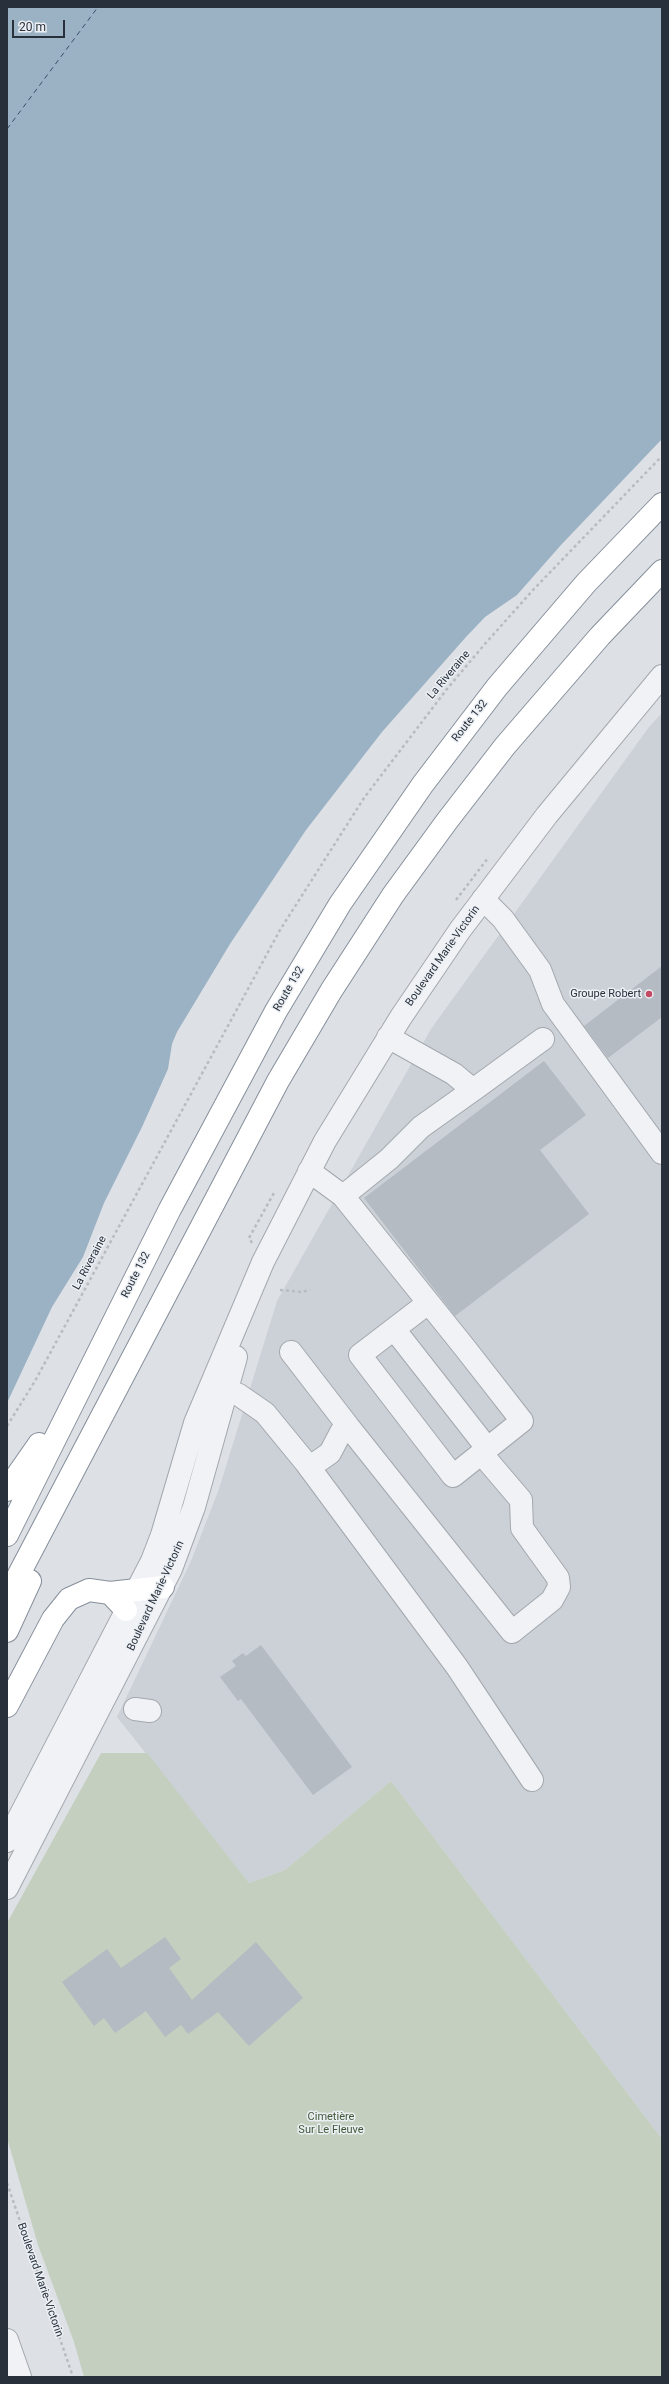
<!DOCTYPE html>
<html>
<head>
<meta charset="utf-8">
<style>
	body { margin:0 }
	#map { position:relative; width:669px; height:2384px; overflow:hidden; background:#dde1e6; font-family:Roboto,sans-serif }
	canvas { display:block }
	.frame { position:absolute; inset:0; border:8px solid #28303b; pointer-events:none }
	.scale { position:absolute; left:12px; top:20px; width:53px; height:18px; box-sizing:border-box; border:2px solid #28303b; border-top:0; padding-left:5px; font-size:12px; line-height:14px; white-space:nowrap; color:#28303b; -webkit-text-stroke:3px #ecf0f4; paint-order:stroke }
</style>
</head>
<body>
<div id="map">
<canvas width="669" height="2384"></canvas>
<div class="frame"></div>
<div class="scale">20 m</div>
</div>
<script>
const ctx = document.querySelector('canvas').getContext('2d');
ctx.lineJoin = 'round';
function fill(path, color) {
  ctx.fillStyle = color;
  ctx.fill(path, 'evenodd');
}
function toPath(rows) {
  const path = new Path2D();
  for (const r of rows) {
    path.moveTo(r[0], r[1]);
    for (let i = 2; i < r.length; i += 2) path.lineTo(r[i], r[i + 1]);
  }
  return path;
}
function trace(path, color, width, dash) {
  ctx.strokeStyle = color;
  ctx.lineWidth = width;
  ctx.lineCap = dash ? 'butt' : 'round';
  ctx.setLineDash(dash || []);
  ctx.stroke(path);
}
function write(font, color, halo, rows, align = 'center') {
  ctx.font = font + ' Roboto,sans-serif';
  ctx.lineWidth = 3;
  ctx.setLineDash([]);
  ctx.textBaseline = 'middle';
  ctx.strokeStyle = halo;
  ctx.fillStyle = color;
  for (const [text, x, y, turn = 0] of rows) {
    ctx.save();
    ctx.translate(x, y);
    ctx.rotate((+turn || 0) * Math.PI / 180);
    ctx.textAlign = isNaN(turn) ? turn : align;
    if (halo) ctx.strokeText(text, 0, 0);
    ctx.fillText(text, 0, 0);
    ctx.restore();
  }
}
fill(toPath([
	[662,713,662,2139,391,1781,285,1870,249,1883,117,1717,191,1561,219,1489,277,1301,431,1029,649,727]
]), '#ccd0d7');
fill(toPath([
	[101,1753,147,1753,249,1883,285,1870,391,1781,662,2139,662,2377,84,2377,74,2342,38,2245,7,2138,7,1923]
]), '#c4cfbf');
fill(toPath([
	[7,7,662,7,662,439,561,545,517,595,485,617,466,637,382,732,306,830,230,944,177,1032,172,1044,168,1069,142,1127,104,1203,83,1257,52,1307,7,1403]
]), '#9bb1c4');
trace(toPath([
	[7,129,98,7]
]), '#35516c', 1, [5, 4]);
fill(toPath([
	[662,966,662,1017,608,1058,584,1026],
	[544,1061,586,1115,540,1150,589,1214,455,1316,364,1198],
	[261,1645,352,1767,313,1795,241,1699,238,1701,220,1677,236,1666,232,1661,243,1653,246,1656],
	[165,1937,181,1959,169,1968,192,2000,256,1942,303,1998,249,2046,218,2012,188,2034,181,2025,165,2037,146,2011,115,2033,104,2018,94,2026,62,1982,107,1949,121,1968]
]), '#b5bbc2');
const minor = toPath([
	[483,899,503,919,540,970,553,1004,662,1153],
	[388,1037,454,1074,473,1090,543,1039],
	[309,1171,343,1196,389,1159,421,1127,473,1090],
	[343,1196,465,1348,522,1421,453,1476,360,1355,428,1303],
	[394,1329,487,1448],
	[291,1352,348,1426,341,1432,330,1453,310,1467],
	[213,1384,239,1395,265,1413,306,1463,457,1667,532,1780],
	[348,1426,512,1632,552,1600,559,1587,558,1578,522,1528,521,1500,481,1453],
	[135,1709,150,1711],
	[7,1841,152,1561,162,1535,195,1423,263,1262,325,1141,401,1017,460,930,547,815,662,676],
	[7,1888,171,1569,194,1507,236,1357],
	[7,2340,20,2377]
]);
const highway = toPath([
	[7,1490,39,1444],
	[7,1535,170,1209,276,1011,340,904,423,784,497,687,586,583,662,504],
	[110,1593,126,1610],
	[7,1597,278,1081,331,991,393,895,447,821,505,746,600,636,662,571],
	[7,1631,30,1581],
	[7,1706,53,1619,69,1599,89,1590,110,1593,163,1587]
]);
trace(minor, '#a3a8af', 24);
trace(highway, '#868f9b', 24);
trace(toPath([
	[456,900,488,858],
	[252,1243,249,1238,275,1191],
	[280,1290,302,1292,310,1290],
	[7,1426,35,1381,280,930,364,798,447,689,484,645,533,590,662,456],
	[7,2183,73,2377]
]), '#b8bcc1', 2.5, [3, 3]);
trace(minor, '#f0f2f5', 22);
trace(highway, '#fff', 22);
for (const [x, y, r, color] of [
	[649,994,4,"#c34a63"]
]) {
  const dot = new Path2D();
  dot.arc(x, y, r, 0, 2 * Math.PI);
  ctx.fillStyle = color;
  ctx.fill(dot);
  trace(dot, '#ecf0f4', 1.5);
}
write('11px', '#28303b', '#ecf0f4', [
	["La Riveraine",449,675,-50],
	["Route 132",470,721,-52],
	["Boulevard Marie-Victorin",443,956,-55],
	["Route 132",289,989,-60],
	["La Riveraine",90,1263,-62],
	["Route 132",136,1275,-63],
	["Boulevard Marie-Victorin",156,1596,-65],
	["Boulevard Marie-Victorin",40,2280,71]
]);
write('11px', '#28303b', '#ecf0f4', [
	["Groupe Robert",641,994]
], 'right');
write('11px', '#3e5636', '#ecf0f4', [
	["Cimetière",331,2117],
	["Sur Le Fleuve",331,2130]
]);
</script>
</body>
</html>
